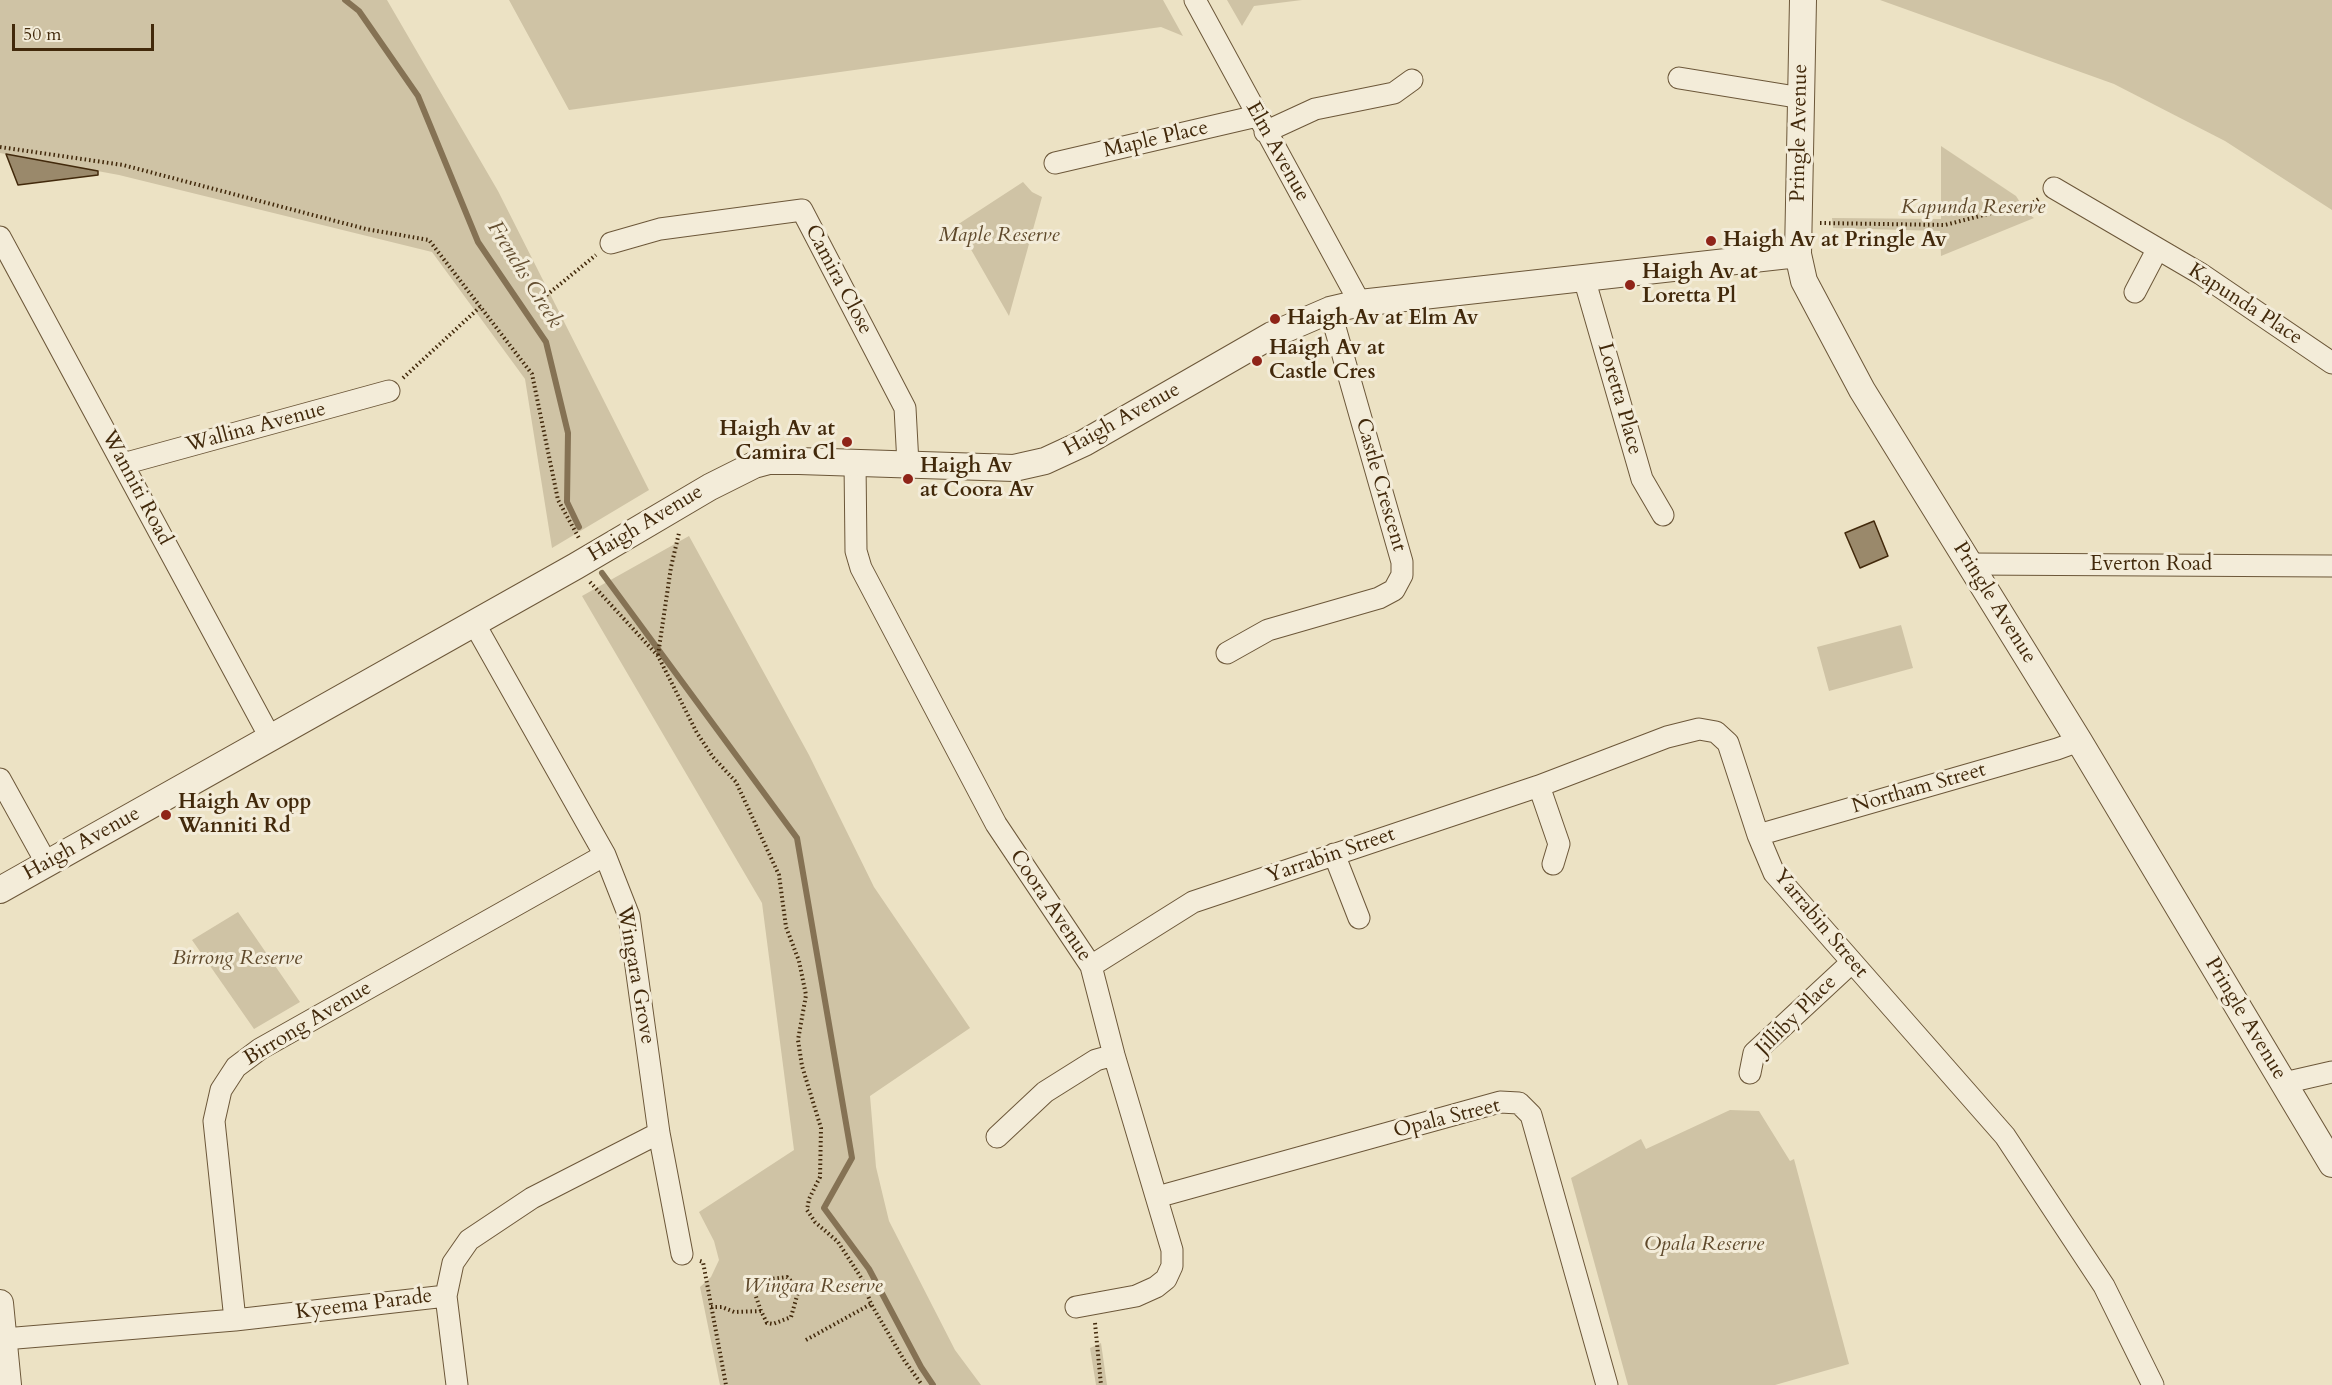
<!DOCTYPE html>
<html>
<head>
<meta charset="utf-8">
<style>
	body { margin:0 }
	#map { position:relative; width:2332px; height:1385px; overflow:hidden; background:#ece2c4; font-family:Cardo,serif }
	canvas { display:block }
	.scale { position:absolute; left:12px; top:24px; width:142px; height:27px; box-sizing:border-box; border:3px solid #42290b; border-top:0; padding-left:8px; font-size:18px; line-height:21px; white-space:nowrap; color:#42290b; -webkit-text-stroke:4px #f3ecd9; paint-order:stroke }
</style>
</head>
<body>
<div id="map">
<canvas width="2332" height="1385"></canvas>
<div class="scale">50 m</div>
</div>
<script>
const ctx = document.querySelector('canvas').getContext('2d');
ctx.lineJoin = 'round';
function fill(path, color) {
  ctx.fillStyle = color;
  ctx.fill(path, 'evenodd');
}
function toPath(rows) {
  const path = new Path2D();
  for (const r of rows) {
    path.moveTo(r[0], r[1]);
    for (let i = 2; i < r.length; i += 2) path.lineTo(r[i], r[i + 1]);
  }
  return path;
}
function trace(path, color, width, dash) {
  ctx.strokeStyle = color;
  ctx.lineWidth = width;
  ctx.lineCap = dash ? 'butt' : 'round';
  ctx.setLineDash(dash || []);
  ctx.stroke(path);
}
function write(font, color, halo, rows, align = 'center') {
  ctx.font = font + ' Cardo,serif';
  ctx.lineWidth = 6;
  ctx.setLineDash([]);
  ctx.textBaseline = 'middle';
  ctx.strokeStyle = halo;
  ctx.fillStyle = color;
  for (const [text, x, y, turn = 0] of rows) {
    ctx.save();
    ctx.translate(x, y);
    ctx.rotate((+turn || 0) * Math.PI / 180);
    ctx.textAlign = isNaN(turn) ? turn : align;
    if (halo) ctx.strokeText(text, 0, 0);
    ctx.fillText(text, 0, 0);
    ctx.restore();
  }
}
fill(toPath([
	[0,0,387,0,498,191,649,490,552,548,525,379,432,252,119,175,0,153],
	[509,0,1163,0,1183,36,1161,27,569,110],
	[1227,0,1302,0,1254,6,1242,26],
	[1880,0,2332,0,2332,210,2225,141,2114,84],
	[1941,146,2016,196,2027,213,2034,218,1941,256,1940,231,1833,228,1832,218,1941,219],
	[1023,182,1032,192,1042,197,1009,316,957,225],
	[689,536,809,755,874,887,970,1028,870,1096,876,1167,889,1221,955,1350,981,1385,720,1385,700,1287,711,1277,719,1260,714,1241,699,1212,794,1150,762,903,582,596],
	[1901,625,1913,668,1829,691,1817,647],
	[238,912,300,1002,254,1029,192,940],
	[1730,1110,1759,1111,1790,1161,1794,1159,1849,1364,1775,1385,1628,1385,1571,1178,1641,1139,1646,1149],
	[1101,1343,1107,1385,1096,1385,1090,1348]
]), '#cfc3a5');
trace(toPath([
	[345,0,359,11,418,96,478,242,546,342,568,433,567,502,579,527],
	[602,573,797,838,852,1158,824,1208,869,1269,921,1367,933,1385]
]), '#857254', 6);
const building = toPath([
	[6,154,98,171,98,175,18,185,6,154],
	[1874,521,1888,556,1860,568,1845,533,1874,521]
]);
fill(building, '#9a896b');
trace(building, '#42290b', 1.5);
const minor = toPath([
	[1195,0,1360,303],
	[1679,78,1802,98],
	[1265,132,1315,109,1394,93,1412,80],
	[1055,163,1257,116],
	[2054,188,2201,274,2332,363],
	[0,237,271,739],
	[611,243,660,229,802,210,905,408,908,464],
	[1584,278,1642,479,1663,515],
	[2135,292,2157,250],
	[855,462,856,551,861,568,996,824,1091,966,1114,1055,1172,1250,1172,1266,1166,1279,1156,1287,1136,1296,1076,1307],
	[123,464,389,391],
	[1970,564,2332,566],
	[474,623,605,855,629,916,659,1133,682,1254],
	[1227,653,1268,630,1379,598,1394,590,1402,575,1402,562,1330,310],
	[0,779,47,864],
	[1539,786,1559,844,1553,864],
	[1758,835,2057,749,2079,741],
	[1334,854,1359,918],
	[1091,966,1193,902,1539,786,1667,737,1699,729,1716,732,1728,743,1758,835,1774,873,2005,1136,2104,1286,2153,1385],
	[1750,1073,1754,1053,1851,963],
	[2284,1083,2332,1072],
	[997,1137,1045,1092,1096,1060,1114,1055],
	[1157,1197,1500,1102,1519,1103,1531,1115,1607,1385],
	[446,1296,457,1385],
	[235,1320,214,1121,221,1090,236,1067,260,1049,605,855],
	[4,1339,235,1320,446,1296,453,1263,469,1240,532,1198,659,1133]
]);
const tertiary = toPath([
	[1803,0,1798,254,1804,281,1862,390,2079,741,2332,1164],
	[0,890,576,566,710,487,754,465,769,461,799,461,1014,468,1045,461,1084,443,1272,335,1330,310,1360,303,1798,254],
	[0,1303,8,1385]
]);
trace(minor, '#6c5739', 23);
trace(tertiary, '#6c5739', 28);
trace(toPath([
	[0,147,123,165,366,229,429,240,532,374,558,500,580,540],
	[1820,223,1945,225,2034,202,2040,198],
	[543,298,596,255],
	[403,378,480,307],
	[590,582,658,656,697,733,713,757,736,782,779,875,786,927,799,961,806,995,798,1040,802,1066,821,1128,820,1177,809,1199,807,1210,815,1222,838,1242,862,1279,871,1304,904,1360,922,1385],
	[658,655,671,567,679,533],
	[700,1261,703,1262,726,1385],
	[711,1307,722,1307,734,1312,761,1311,767,1323,773,1324,791,1317,799,1289,787,1277,755,1281,753,1288,761,1311],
	[1095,1323,1101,1385],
	[806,1340,871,1304]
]), '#42290b', 4, [1.5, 3]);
trace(minor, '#f3ecd9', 21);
trace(tertiary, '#f3ecd9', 26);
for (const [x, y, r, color] of [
	[1711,241,6,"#8f2418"],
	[1630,285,6,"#8f2418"],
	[1275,319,6,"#8f2418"],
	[1257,361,6,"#8f2418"],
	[847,442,6,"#8f2418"],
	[908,479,6,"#8f2418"],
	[166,815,6,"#8f2418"]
]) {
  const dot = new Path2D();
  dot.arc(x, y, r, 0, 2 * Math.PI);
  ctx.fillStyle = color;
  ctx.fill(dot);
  trace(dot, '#f3ecd9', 2);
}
write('21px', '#42290b', '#f3ecd9', [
	["Pringle Avenue",1800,133,-89],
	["Maple Place",1156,140,-13],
	["Elm Avenue",1277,152,61],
	["Camira Close",838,280,62],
	["Kapunda Place",2245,305,33],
	["Loretta Place",1619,399,74],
	["Haigh Avenue",1122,420,-29],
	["Wallina Avenue",256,428,-15],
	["Castle Crescent",1380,485,74],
	["Wanniti Road",136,488,62],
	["Haigh Avenue",646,524,-31],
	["Everton Road",2151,565],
	["Pringle Avenue",1994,603,58],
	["Northam Street",1919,789,-16],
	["Haigh Avenue",82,844,-29],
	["Yarrabin Street",1331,856,-19],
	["Coora Avenue",1050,906,56],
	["Yarrabin Street",1820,924,50],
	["Wingara Grove",635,975,80],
	["Jilliby Place",1797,1016,-45],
	["Pringle Avenue",2245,1019,59],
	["Birrong Avenue",308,1024,-31],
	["Opala Street",1447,1119,-14],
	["Kyeema Parade",364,1305,-7]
]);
write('italic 21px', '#5e482a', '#f3ecd9', [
	["Kapunda Reserve",1973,208],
	["Maple Reserve",999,236],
	["Birrong Reserve",237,959],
	["Opala Reserve",1704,1245],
	["Wingara Reserve",813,1287]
]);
write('bold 21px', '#42290b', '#f3ecd9', [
	["Haigh Av at Pringle Av",1723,241],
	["Haigh Av at",1642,273],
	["Loretta Pl",1642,297],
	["Haigh Av at Elm Av",1287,319],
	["Haigh Av at",1269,349],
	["Castle Cres",1269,373],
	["Haigh Av at",835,430,"right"],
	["Camira Cl",835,454,"right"],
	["Haigh Av",920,467],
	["at Coora Av",920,491],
	["Haigh Av opp",178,803],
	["Wanniti Rd",178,827]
], 'left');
write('italic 22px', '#644e30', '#f3ecd9', [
	["Frenchs Creek",524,275,58]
]);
</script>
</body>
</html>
